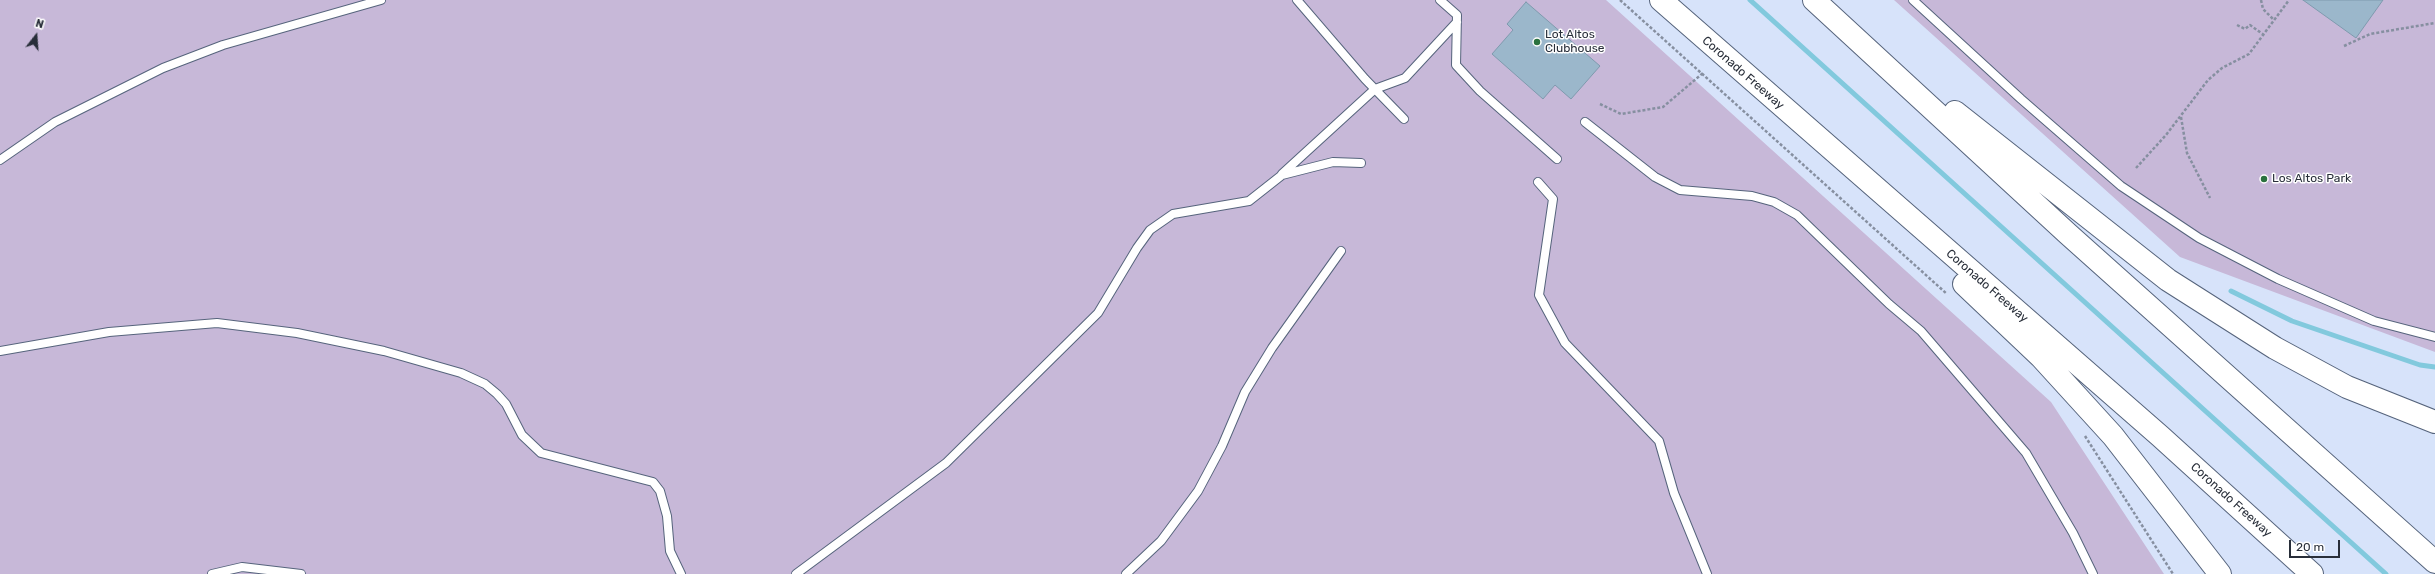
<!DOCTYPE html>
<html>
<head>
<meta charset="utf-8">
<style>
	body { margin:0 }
	#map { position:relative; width:2435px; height:574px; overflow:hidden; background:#d7e3fa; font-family:Rubik,sans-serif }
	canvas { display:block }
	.north { position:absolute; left:16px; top:16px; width:40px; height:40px; -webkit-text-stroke:3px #fff; paint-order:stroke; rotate:17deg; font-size:11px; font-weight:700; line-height:16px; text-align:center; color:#282e39 }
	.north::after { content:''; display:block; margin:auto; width:14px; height:18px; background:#282e39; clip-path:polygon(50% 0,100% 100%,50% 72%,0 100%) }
	.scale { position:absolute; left:2289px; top:540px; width:51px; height:18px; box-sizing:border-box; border:2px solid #282e39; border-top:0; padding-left:5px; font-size:12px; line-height:14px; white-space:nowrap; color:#282e39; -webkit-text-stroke:3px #fff; paint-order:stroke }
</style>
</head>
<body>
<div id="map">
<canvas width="2435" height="574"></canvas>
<div class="north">N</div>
<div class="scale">20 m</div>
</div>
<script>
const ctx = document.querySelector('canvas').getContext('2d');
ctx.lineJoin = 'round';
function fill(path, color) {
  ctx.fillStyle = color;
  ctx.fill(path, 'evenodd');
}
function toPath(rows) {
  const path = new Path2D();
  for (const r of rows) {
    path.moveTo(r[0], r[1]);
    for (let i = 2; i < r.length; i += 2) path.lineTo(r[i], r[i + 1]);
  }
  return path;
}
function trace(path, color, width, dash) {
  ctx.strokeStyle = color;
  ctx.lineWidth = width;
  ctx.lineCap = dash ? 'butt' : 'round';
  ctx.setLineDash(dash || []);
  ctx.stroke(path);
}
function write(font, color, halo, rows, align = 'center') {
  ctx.font = font + ' Rubik,sans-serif';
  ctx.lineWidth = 3;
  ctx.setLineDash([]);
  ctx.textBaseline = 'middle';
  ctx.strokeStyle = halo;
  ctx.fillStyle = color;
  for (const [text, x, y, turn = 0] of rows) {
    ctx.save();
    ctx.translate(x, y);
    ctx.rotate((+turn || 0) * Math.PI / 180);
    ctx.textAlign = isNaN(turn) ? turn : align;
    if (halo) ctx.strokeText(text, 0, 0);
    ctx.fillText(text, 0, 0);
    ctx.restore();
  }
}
fill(toPath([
	[0,0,1606,0,2051,402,2164,574,0,574],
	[1894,0,2435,0,2435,352,2180,257]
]), '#c7b8d8');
trace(toPath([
	[1750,0,2386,574],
	[2231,291,2292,321,2420,365,2435,367]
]), '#82c9dd', 5);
const building = toPath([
	[2303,0,2383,0,2356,38,2303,0],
	[1526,2,1600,66,1571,99,1555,85,1543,99,1492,54,1513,30,1507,24,1526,2]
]);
fill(building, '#9bb7cb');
trace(building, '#7f9aae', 1);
const lane = toPath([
	[1297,0,1365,79,1404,119],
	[1440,0,1457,15,1456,65,1480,91,1557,159],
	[1913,0,2021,99,2121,186,2199,238,2278,279,2374,321,2435,337],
	[1585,122,1655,177,1680,190,1752,196,1774,202,1797,215,1889,304,1921,331,2026,453,2073,533,2093,574],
	[0,160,55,122,163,68,223,45,381,0],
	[1282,174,1375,89,1405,78,1457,22],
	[1538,182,1553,199,1539,295,1565,343,1659,441,1674,493,1707,574],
	[0,351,109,332,217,323,297,333,384,351,461,373,485,384,497,394,506,404,522,435,541,453,653,482,660,491,667,516,670,551,681,574],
	[212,574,242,567,301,574],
	[796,574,946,463,1098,313,1137,248,1150,230,1173,214,1249,201,1282,175,1333,162,1361,163],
	[1126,574,1161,541,1198,491,1222,446,1245,392,1272,348,1341,251]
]);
const highway = toPath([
	[1661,0,2160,436,2312,574],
	[1814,0,2068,234,2435,562],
	[1955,112,2168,280,2275,348,2347,387,2435,422],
	[1964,284,2041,357,2113,436,2220,574]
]);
trace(lane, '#56647c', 10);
trace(highway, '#56647c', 24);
trace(toPath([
	[1620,0,1947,294],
	[2261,0,2263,9,2274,20],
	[2237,25,2245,29,2250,25,2264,35],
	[2344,46,2370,34,2435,23],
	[1600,104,1621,114,1663,107,1703,73],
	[2181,117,2187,153,2210,198],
	[2136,168,2166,135,2208,80,2222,68,2249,54,2289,0],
	[2085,436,2173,574]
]), '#868fa0', 2.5, [3, 2]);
trace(lane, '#fff', 8);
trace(highway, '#fff', 22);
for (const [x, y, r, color] of [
	[1537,42,4,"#2a713e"],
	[2264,179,4,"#2a713e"]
]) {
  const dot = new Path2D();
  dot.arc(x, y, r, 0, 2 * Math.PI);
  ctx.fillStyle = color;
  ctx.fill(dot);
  trace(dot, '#fff', 1.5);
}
write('12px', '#282e39', '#fff', [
	["Lot Altos",1545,35],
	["Clubhouse",1545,49],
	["Los Altos Park",2272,179]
], 'left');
write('12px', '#282e39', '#fff', [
	["Coronado Freeway",1743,73,41],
	["Coronado Freeway",1987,286,41],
	["Coronado Freeway",2231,500,42]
]);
</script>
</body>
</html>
